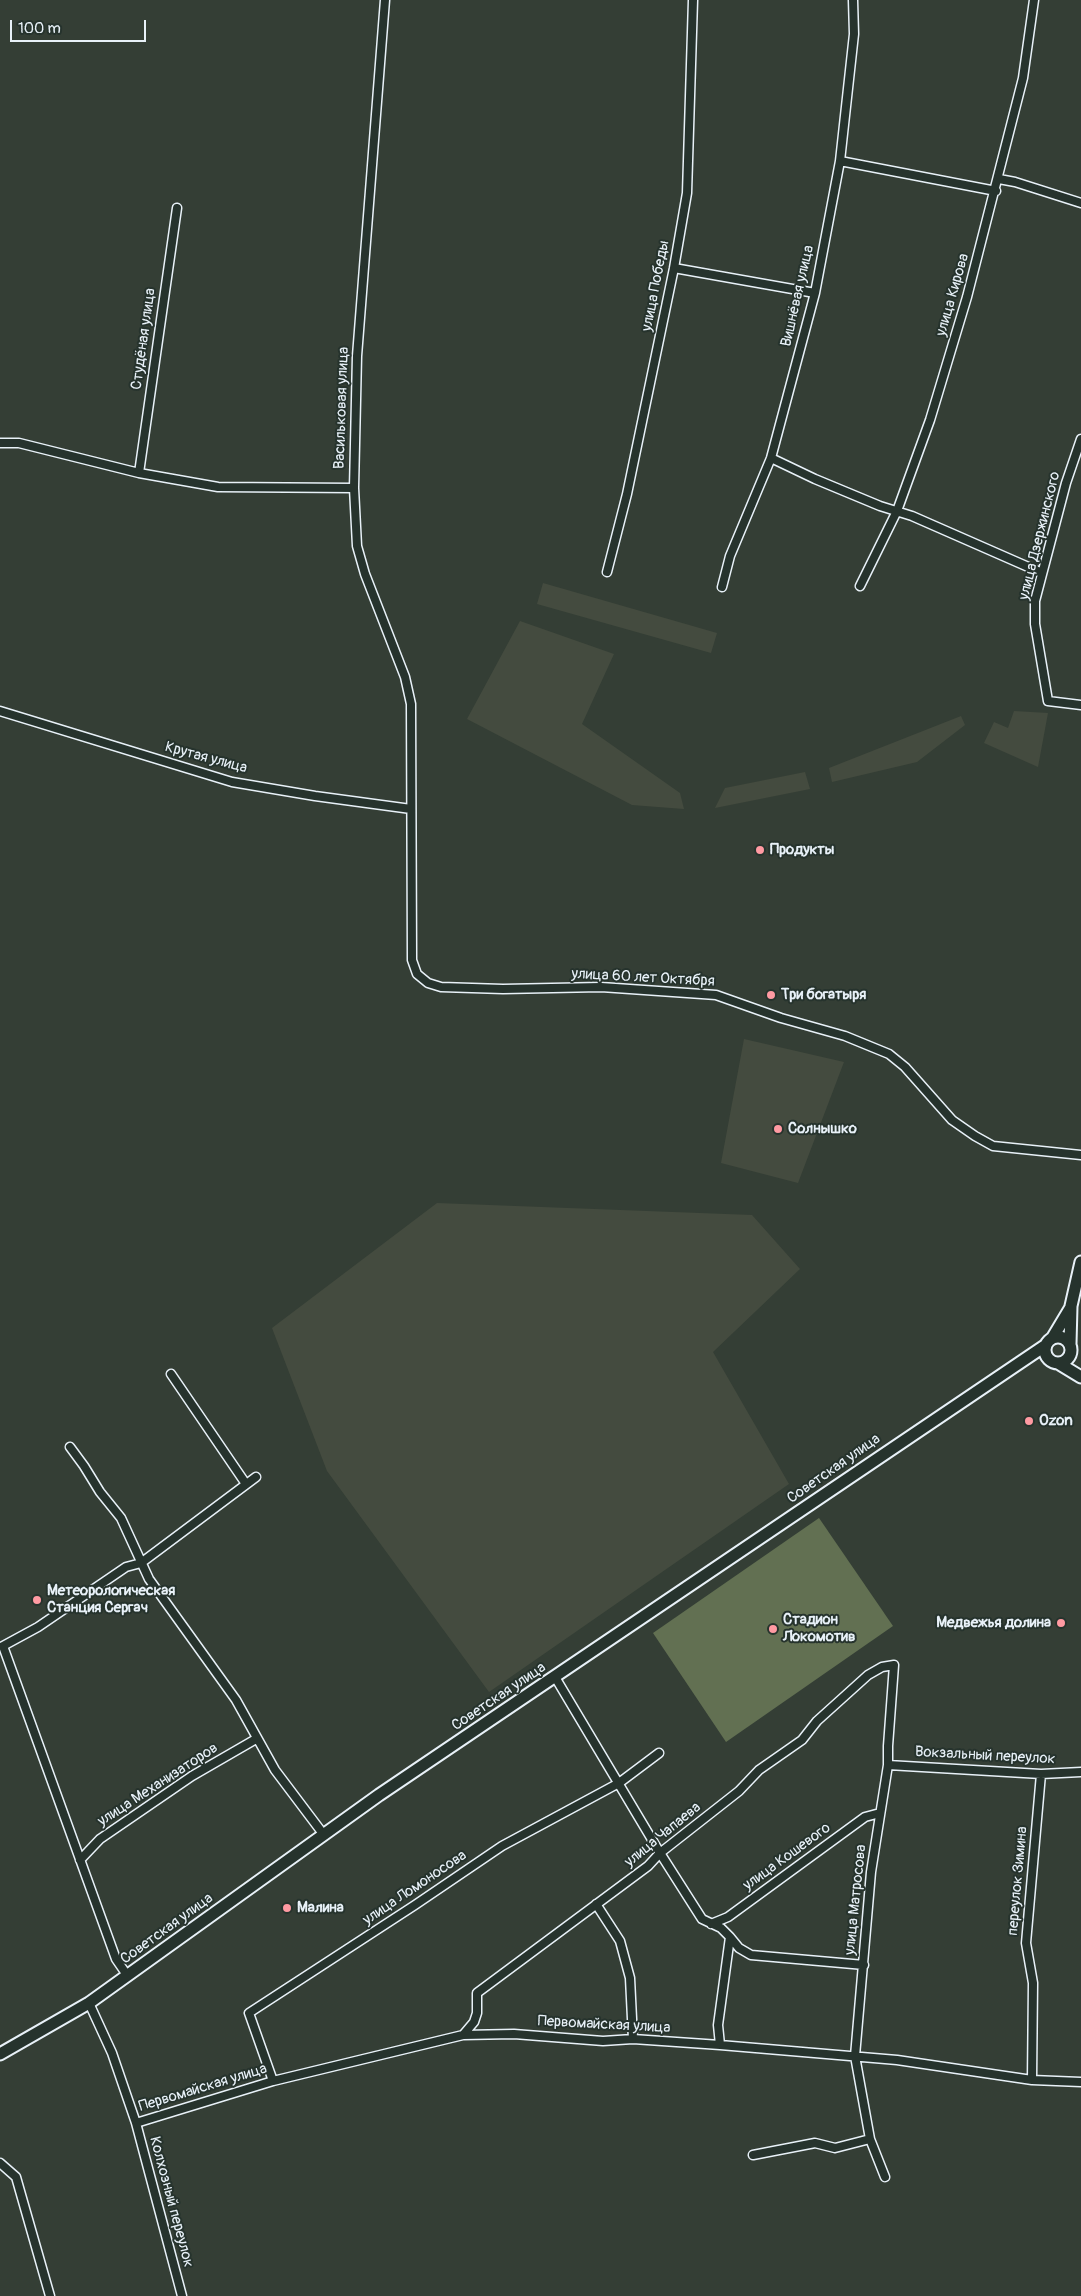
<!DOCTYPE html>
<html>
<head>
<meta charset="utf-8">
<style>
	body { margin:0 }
	#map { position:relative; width:1081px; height:2296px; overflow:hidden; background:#343e35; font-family:Pangolin,sans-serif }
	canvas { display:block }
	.scale { position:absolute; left:10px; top:20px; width:136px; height:22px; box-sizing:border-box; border:2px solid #e8f1f8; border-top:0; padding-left:6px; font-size:15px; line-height:18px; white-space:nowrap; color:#e8f1f8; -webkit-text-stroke:4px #26332d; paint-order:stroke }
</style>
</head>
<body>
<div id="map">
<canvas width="1081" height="2296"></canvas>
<div class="scale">100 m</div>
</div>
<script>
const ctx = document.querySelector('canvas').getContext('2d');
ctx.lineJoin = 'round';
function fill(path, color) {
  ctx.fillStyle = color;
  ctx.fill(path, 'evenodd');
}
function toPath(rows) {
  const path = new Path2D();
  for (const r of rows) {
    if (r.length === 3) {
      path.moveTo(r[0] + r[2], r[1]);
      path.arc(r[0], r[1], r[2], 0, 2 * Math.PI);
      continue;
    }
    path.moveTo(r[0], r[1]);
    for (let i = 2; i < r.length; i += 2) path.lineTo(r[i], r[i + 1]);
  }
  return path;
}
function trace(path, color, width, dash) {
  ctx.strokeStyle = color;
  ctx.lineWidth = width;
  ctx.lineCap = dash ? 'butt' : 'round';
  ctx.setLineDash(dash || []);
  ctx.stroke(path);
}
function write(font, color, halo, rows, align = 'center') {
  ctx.font = font + ' Pangolin,sans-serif';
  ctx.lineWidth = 4;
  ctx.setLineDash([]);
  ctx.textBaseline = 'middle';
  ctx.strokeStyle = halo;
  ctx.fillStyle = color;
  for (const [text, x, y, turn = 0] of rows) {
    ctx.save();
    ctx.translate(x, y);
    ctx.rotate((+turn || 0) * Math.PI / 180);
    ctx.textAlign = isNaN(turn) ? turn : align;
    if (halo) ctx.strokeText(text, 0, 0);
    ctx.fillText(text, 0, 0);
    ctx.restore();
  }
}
fill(toPath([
	[543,583,717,633,711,653,537,604],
	[520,621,614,654,582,724,680,793,684,809,632,805,467,719],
	[1014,711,1048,713,1038,767,984,743,994,722,1008,728],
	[961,716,965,725,917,762,832,782,829,768],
	[805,772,810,789,715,808,725,788],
	[744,1039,844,1062,798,1183,721,1163],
	[437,1203,752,1215,800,1269,713,1352,789,1484,489,1692,327,1471,272,1328]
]), '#444b3f');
fill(toPath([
	[819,1518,893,1626,726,1742,653,1633]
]), '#627052');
const street = toPath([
	[385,0,357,356,354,488,357,546,365,574,405,677,411,704,412,960,417,974,428,983,441,987,503,989,601,987,716,995,781,1018,845,1036,889,1054,905,1067,952,1120,975,1136,993,1146,1081,1155],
	[840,161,996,191],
	[999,179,1015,182,1081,203],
	[674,268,815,293],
	[1081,439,1066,483,1035,601,1035,624,1048,701,1081,705],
	[0,443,19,443,139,473,218,487,354,488],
	[771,458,815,479,880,506,912,516,1042,573],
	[139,473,177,208],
	[607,572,627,494,674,268,687,193,693,0],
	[860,586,897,511,930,420,967,297,1023,78,1034,0],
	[722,587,730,556,771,458,815,293,840,161,854,34,853,0],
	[0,711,232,782,315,796,411,809],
	[171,1374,246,1484],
	[70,1447,84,1466,100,1492,121,1518,149,1579,236,1700,275,1770,324,1835],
	[555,1677,660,1853,702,1919,721,1928,730,1937,718,2025,720,2045],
	[888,1765,1041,1774,1081,1772],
	[80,1860,100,1839,192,1776,256,1739],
	[596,1904,620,1941,630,1978,633,2039],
	[711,1924,728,1917,865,1817,880,1813],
	[730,1937,739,1948,751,1955,864,1965],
	[127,1975,116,1959,3,1646,38,1627,126,1567,141,1563,256,1477],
	[89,2003,112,2053,136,2123,182,2296],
	[463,2035,474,2022,477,2013,477,1993,648,1866,660,1853,739,1791,759,1770,802,1740,817,1721,868,1675,882,1667,894,1665,888,1746,888,1765,871,1872,855,2056,870,2139,885,2177],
	[1032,2080,1033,1983,1026,1943,1041,1774],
	[273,2081,249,2013,415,1905,502,1846,619,1783,659,1753],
	[136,2123,273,2081,463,2035,514,2034,603,2041,633,2039,720,2045,897,2060,1032,2080,1081,2082],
	[753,2155,815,2143,835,2148,870,2139],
	[0,2163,16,2177,50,2296]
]);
const secondary = toPath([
	[1058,1350,13],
	[1053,1337,1071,1307],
	[1070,1344,1071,1306,1081,1262],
	[1058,1363,1081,1377],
	[0,2054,89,2003,379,1795,1046,1345]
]);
trace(street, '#e8f1f8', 11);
trace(secondary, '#e8f1f8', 15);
trace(street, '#26332d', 8);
trace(secondary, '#26332d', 11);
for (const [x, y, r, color] of [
	[760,850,5,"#ff9aa2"],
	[771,995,5,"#ff9aa2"],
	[778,1129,5,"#ff9aa2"],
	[1029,1421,5,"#ff9aa2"],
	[37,1600,5,"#ff9aa2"],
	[1061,1623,5,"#ff9aa2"],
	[773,1629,5,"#ff9aa2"],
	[287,1908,5,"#ff9aa2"]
]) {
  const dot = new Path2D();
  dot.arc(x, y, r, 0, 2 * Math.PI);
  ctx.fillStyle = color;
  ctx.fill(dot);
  trace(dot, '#26332d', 2);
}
write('15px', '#e8f1f8', '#26332d', [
	["улица Победы",656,286,-79],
	["улица Кирова",953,295,-74],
	["Вишнёвая улица",798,296,-77],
	["Студёная улица",144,339,-82],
	["Васильковая улица",342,408,-88],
	["улица Дзержинского",1040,536,-76],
	["Крутая улица",206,758,15],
	["улица 60 лет Октября",643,978,3],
	["Советская улица",834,1469,-35],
	["Советская улица",499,1697,-34],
	["Вокзальный переулок",985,1756,3],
	["улица Механизаторов",158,1785,-33],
	["улица Чапаева",663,1835,-39],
	["улица Кошевого",787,1857,-36],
	["переулок Зимина",1018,1881,-85],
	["улица Ломоносова",415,1888,-34],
	["улица Матросова",856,1900,-84],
	["Советская улица",167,1929,-36],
	["Первомайская улица",604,2025,3],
	["Первомайская улица",203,2088,-17],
	["Колхозный переулок",171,2202,75]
]);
write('bold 15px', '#e8f1f8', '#26332d', [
	["Продукты",770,850],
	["Три богатыря",781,995],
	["Солнышко",788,1129],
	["Ozon",1039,1421],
	["Метеорологическая",47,1591],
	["Станция Сергач",47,1608],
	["Стадион",783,1620],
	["Локомотив",783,1637],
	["Медвежья долина",1051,1623,"right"],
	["Малина",297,1908]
], 'left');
</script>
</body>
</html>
